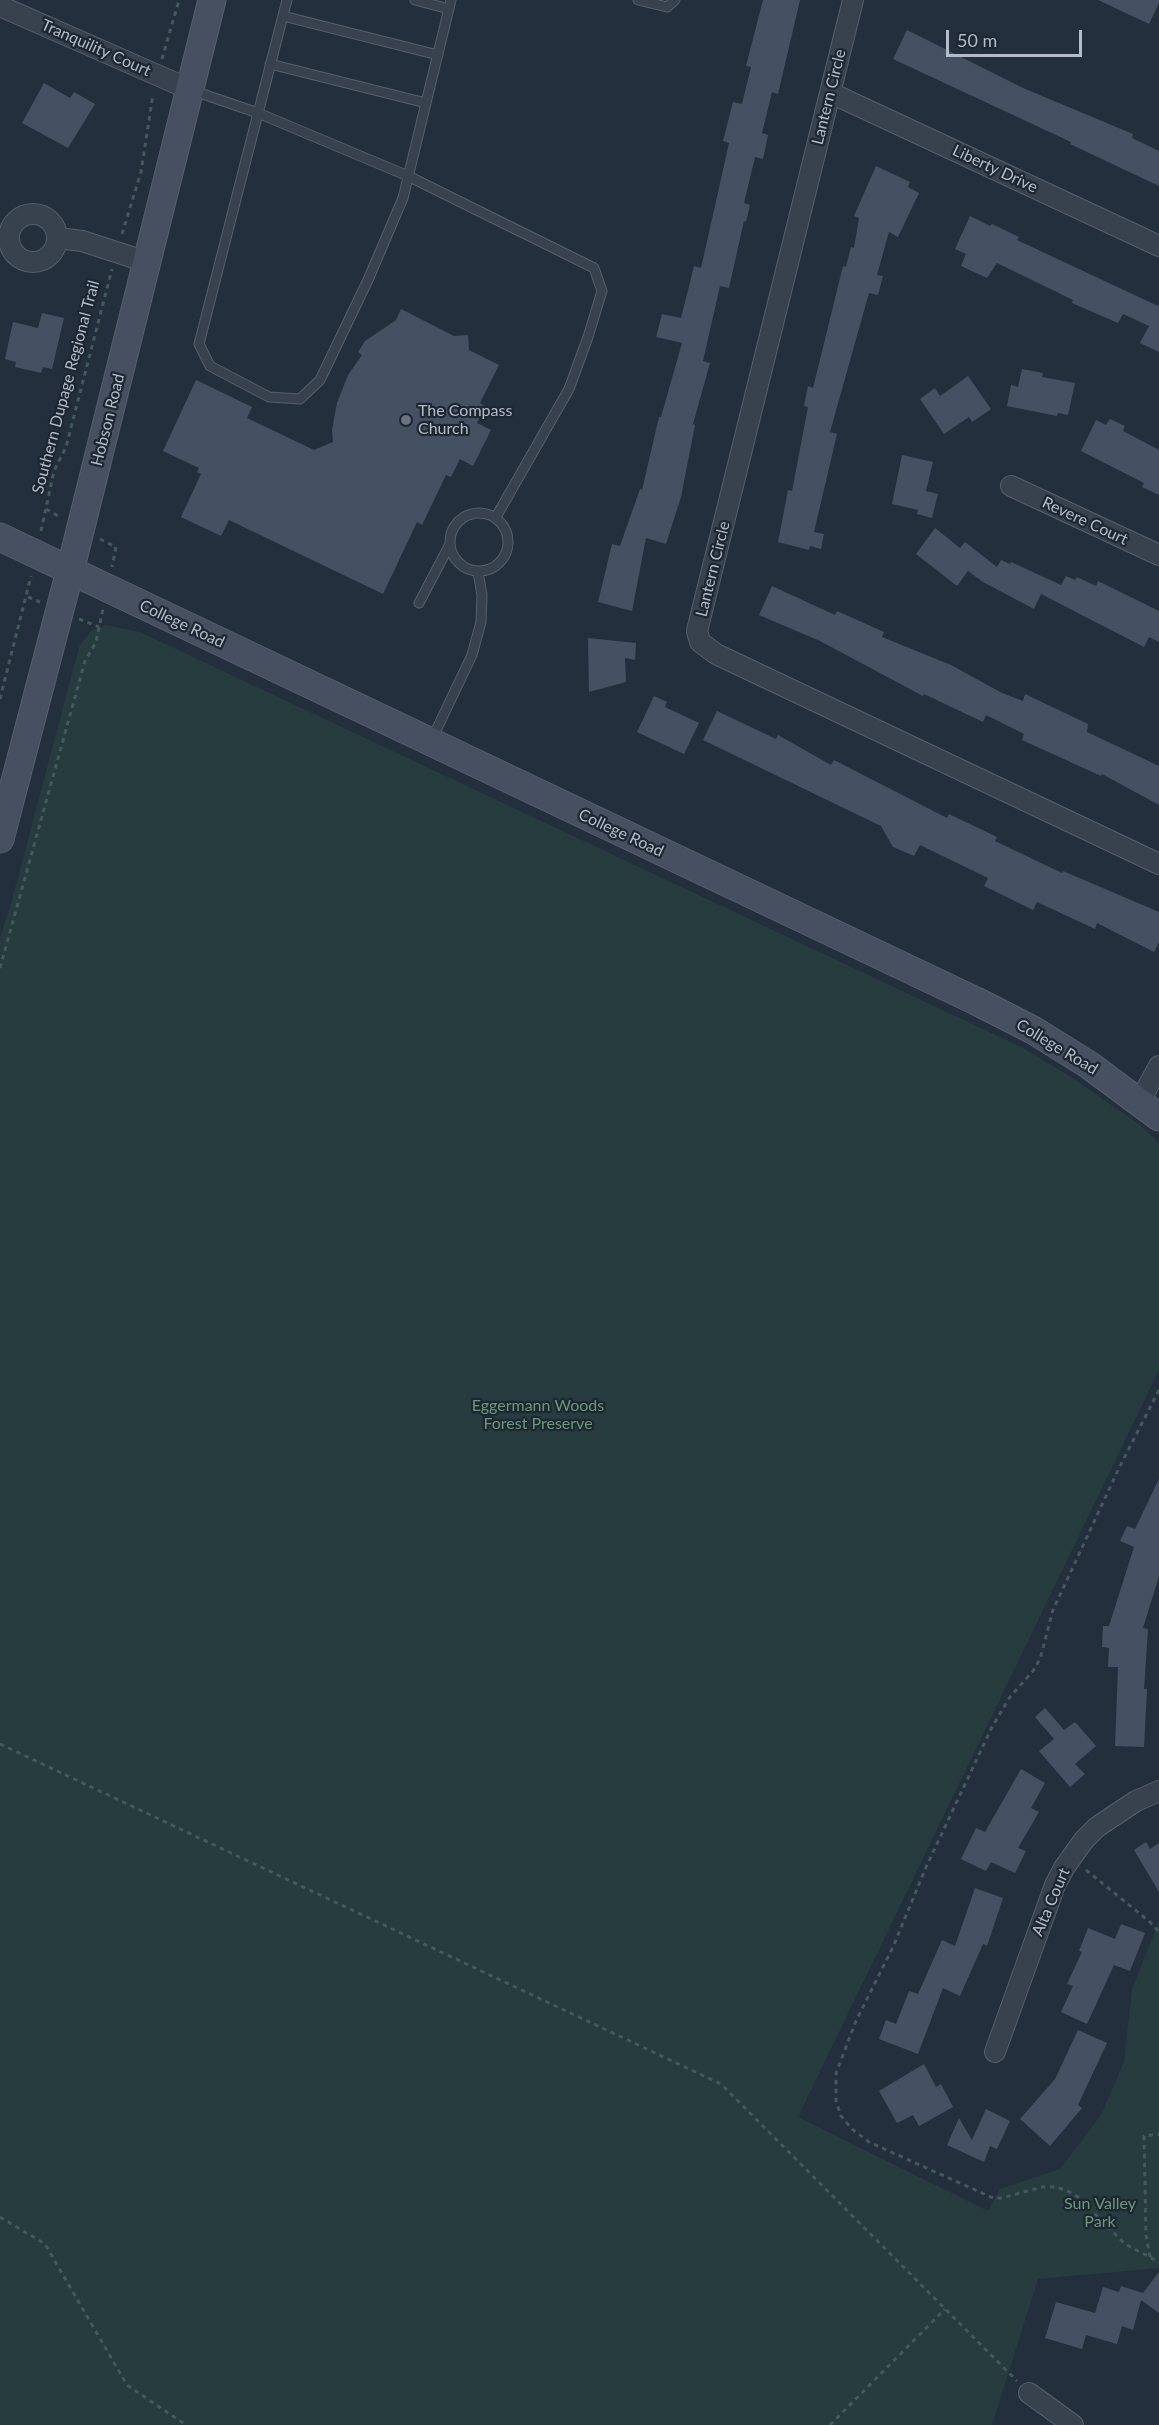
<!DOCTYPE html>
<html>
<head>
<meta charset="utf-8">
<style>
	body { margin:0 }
	#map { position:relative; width:1159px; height:2425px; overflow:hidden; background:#242f3e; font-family:Lato,sans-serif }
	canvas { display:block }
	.scale { position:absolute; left:946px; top:30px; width:136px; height:27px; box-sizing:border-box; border:3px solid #b4bcc9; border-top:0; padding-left:8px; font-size:18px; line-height:21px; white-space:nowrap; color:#b4bcc9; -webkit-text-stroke:4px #1d2633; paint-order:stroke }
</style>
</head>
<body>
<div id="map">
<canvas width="1159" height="2425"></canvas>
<div class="scale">50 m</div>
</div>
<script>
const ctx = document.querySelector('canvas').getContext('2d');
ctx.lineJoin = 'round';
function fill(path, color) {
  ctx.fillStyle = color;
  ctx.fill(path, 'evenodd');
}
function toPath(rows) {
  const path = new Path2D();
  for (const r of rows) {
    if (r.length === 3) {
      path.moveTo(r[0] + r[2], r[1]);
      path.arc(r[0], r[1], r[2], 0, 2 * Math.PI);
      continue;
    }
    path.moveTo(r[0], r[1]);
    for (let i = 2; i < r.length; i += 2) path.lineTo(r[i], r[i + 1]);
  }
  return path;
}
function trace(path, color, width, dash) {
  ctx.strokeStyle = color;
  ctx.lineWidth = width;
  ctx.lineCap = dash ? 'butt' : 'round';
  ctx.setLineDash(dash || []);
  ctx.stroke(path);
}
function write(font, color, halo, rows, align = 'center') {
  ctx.font = font + ' Lato,sans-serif';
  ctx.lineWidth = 4.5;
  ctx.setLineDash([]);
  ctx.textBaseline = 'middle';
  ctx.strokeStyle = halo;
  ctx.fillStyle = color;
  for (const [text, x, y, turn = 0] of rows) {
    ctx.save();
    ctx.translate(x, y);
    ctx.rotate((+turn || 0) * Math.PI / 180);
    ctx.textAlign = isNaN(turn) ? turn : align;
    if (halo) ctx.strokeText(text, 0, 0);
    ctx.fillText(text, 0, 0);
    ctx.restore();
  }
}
fill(toPath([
	[106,625,140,632,1021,1047,1071,1077,1139,1124,1159,1143,1159,1370,798,2117,988,2211,1000,2189,1060,2169,1101,2115,1124,2062,1132,1989,1159,1921,1159,2268,1038,2279,992,2425,0,2425,0,937,11,904,79,647,91,631]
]), '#263c3f');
fill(toPath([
	[763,0,800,0,778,94,772,92,762,133,768,135,763,159,755,157,744,203,750,205,746,222,744,221,729,288,720,286,703,361,710,363,693,424,695,425,681,497,666,544,646,538,632,611,598,602,612,544,620,546,640,489,642,490,659,417,661,417,682,343,656,337,662,314,681,318,694,266,701,268,729,143,723,141,733,102,742,104,751,67,746,66],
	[1098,0,1159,0,1159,3,1149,24],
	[907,30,1023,88,1133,134,1132,138,1159,151,1159,186,1070,144,1071,142,893,59],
	[44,83,70,98,74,92,95,104,68,148,22,123],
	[876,166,910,182,908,187,919,193,898,237,889,232,877,275,883,276,878,295,869,293,830,432,837,434,814,532,824,534,821,549,810,546,809,550,778,542,788,490,792,491,808,407,804,406,808,386,813,388,843,266,846,267,851,247,854,248,859,218,854,216],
	[970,216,990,226,992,224,1019,237,1017,240,1158,306,1159,304,1159,352,1140,343,1149,326,1123,314,1118,323,1072,303,1073,300,997,263,987,278,961,266,966,254,955,249],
	[401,309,454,336,468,335,469,350,499,365,480,403,485,406,477,423,491,430,473,466,460,459,451,477,446,475,422,525,417,522,383,594,229,520,221,536,181,517,201,474,197,472,199,468,163,451,196,380,252,407,247,418,314,450,333,442,332,430,337,403,348,375,362,355,358,352,365,341,396,320],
	[42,313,64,318,52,369,43,367,41,373,15,367,16,362,5,359,13,322,38,328],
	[1022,369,1043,373,1042,377,1075,383,1068,415,1058,413,1057,416,1007,406,1011,385,1018,387],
	[968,376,991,409,972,422,969,417,944,434,920,399,935,388,940,396],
	[1110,419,1125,426,1123,431,1159,450,1159,495,1142,487,1144,483,1081,451,1096,420,1106,425],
	[902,455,933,462,926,491,938,494,932,518,917,514,918,510,892,504],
	[935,528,960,548,965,542,997,567,1001,560,1010,564,1011,562,1061,585,1066,576,1075,580,1077,577,1096,586,1098,581,1159,611,1159,642,1149,637,1144,647,1041,594,1034,609,983,582,968,571,957,586,916,554],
	[772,586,835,615,837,611,884,632,882,637,951,665,1002,693,1023,701,1025,694,1088,724,1087,732,1159,766,1159,805,1102,774,1101,776,1022,740,1024,734,986,715,983,722,924,694,923,696,820,641,759,615],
	[588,638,636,643,635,660,625,658,626,682,589,692],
	[654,696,667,702,665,707,699,723,684,754,637,732],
	[717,711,776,739,778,735,831,765,834,760,947,818,949,814,997,837,995,841,1062,873,1063,871,1159,912,1159,942,1154,952,1097,923,1095,929,1037,902,1033,910,984,886,988,878,920,845,914,856,893,847,881,826,703,740],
	[1159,1479,1159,1576,1143,1628,1148,1629,1144,1689,1147,1689,1144,1747,1115,1746,1118,1667,1108,1667,1109,1648,1102,1647,1103,1626,1109,1626,1134,1547,1120,1541,1127,1526,1135,1529],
	[1045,1708,1064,1730,1075,1722,1096,1746,1075,1764,1085,1774,1070,1787,1039,1751,1054,1739,1035,1717],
	[1021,1769,1045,1783,1031,1808,1039,1812,1018,1848,1026,1851,1015,1873,991,1862,986,1871,961,1859,976,1828,985,1832],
	[1146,1842,1150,1849,1159,1843,1159,1892,1134,1850],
	[975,1888,1003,1898,987,1946,983,1944,960,1996,943,1988,918,2054,879,2039,886,2020,896,2024,909,1991,918,1994,942,1940,955,1946],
	[1121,1924,1145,1933,1130,1971,1114,1965,1087,2024,1061,2012,1073,1986,1067,1984,1082,1952,1079,1951,1088,1928,1115,1939],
	[1078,2030,1107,2043,1078,2105,1082,2108,1050,2146,1020,2119,1055,2079],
	[924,2064,936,2087,941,2084,953,2107,919,2126,913,2115,897,2123,879,2091],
	[986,2109,1010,2121,997,2149,990,2146,984,2162,947,2145,959,2118,972,2140],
	[1159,2272,1159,2313,1141,2300,1133,2330,1122,2326,1117,2344,1086,2335,1082,2349,1045,2338,1056,2302,1095,2313,1103,2287,1119,2292,1121,2286,1143,2293]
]), '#455162');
const service = toPath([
	[287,0,199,344,210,366,269,397,300,399,320,380,368,280,403,198,451,0],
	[415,0,449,9],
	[638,0,667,7,675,0],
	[283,16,438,55],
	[270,64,426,103],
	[191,90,258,113,408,176,594,268,602,291,588,337,569,389,496,517],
	[479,542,29],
	[419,603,450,544],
	[432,739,472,655,481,622,482,595,478,572]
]);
const minor = toPath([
	[853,0,697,631,700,642,716,654,1159,864],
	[0,6,191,90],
	[831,93,1159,246],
	[33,238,24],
	[58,238,82,241,147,262],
	[1011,486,1159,555],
	[1140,1101,1159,1066],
	[995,2052,1055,1885,1064,1868,1084,1840,1097,1827,1136,1801,1159,1791],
	[1029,2393,1073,2425]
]);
const secondary = toPath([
	[0,537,976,1001,1033,1030,1089,1065,1159,1117],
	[0,839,70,571,212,0]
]);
trace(service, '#565f6c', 11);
trace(minor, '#565f6c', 22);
trace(secondary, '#565f6c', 29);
trace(toPath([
	[162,59,179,0],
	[122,234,141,172,153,94],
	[46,509,60,517],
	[41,531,54,471,66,447,112,269],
	[100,539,116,547,112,567],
	[28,597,40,602],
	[79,619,99,627],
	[0,699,31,576],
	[0,968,85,661,96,642,103,609],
	[1159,1390,1119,1468,1053,1610,1040,1659,1033,1671,1010,1697,992,1727,927,1865,893,1947,856,2021,836,2073,836,2101,841,2116,852,2129,869,2142,993,2198,1002,2198,1042,2187,1055,2187,1066,2190,1078,2197,1125,2244,1159,2262],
	[0,1744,721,2084,1017,2381],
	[1086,1870,1150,1922,1159,1932],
	[0,2217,45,2244,127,2385,186,2425],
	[1150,2257,1146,2235,1144,2136,1159,2134],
	[830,2425,945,2309]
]), '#44595c', 3, [4.5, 4.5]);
trace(service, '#38414e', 9);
trace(minor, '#38414e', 20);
trace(secondary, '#465061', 27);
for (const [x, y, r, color] of [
	[406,420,6,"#6b7280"]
]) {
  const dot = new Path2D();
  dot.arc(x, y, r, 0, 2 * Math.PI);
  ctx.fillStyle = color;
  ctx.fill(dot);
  trace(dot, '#1d2633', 2);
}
write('16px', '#b4bcc9', '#1d2633', [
	["Tranquility Court",96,48,24],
	["Lantern Circle",829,97,-76],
	["Liberty Drive",995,169,25],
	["Southern Dupage Regional Trail",66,387,-75],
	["Hobson Road",108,420,-76],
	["Revere Court",1085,521,25],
	["Lantern Circle",713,569,-76],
	["College Road",182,624,25],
	["College Road",621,833,25],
	["College Road",1057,1047,31],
	["Alta Court",1051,1902,-67]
]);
write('16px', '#b4bcc9', '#1d2633', [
	["The Compass",418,411],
	["Church",418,429]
], 'left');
write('16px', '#6b9a76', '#1d2633', [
	["Eggermann Woods",538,1406],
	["Forest Preserve",538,1424],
	["Sun Valley",1100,2204],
	["Park",1100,2222]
]);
</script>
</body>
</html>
